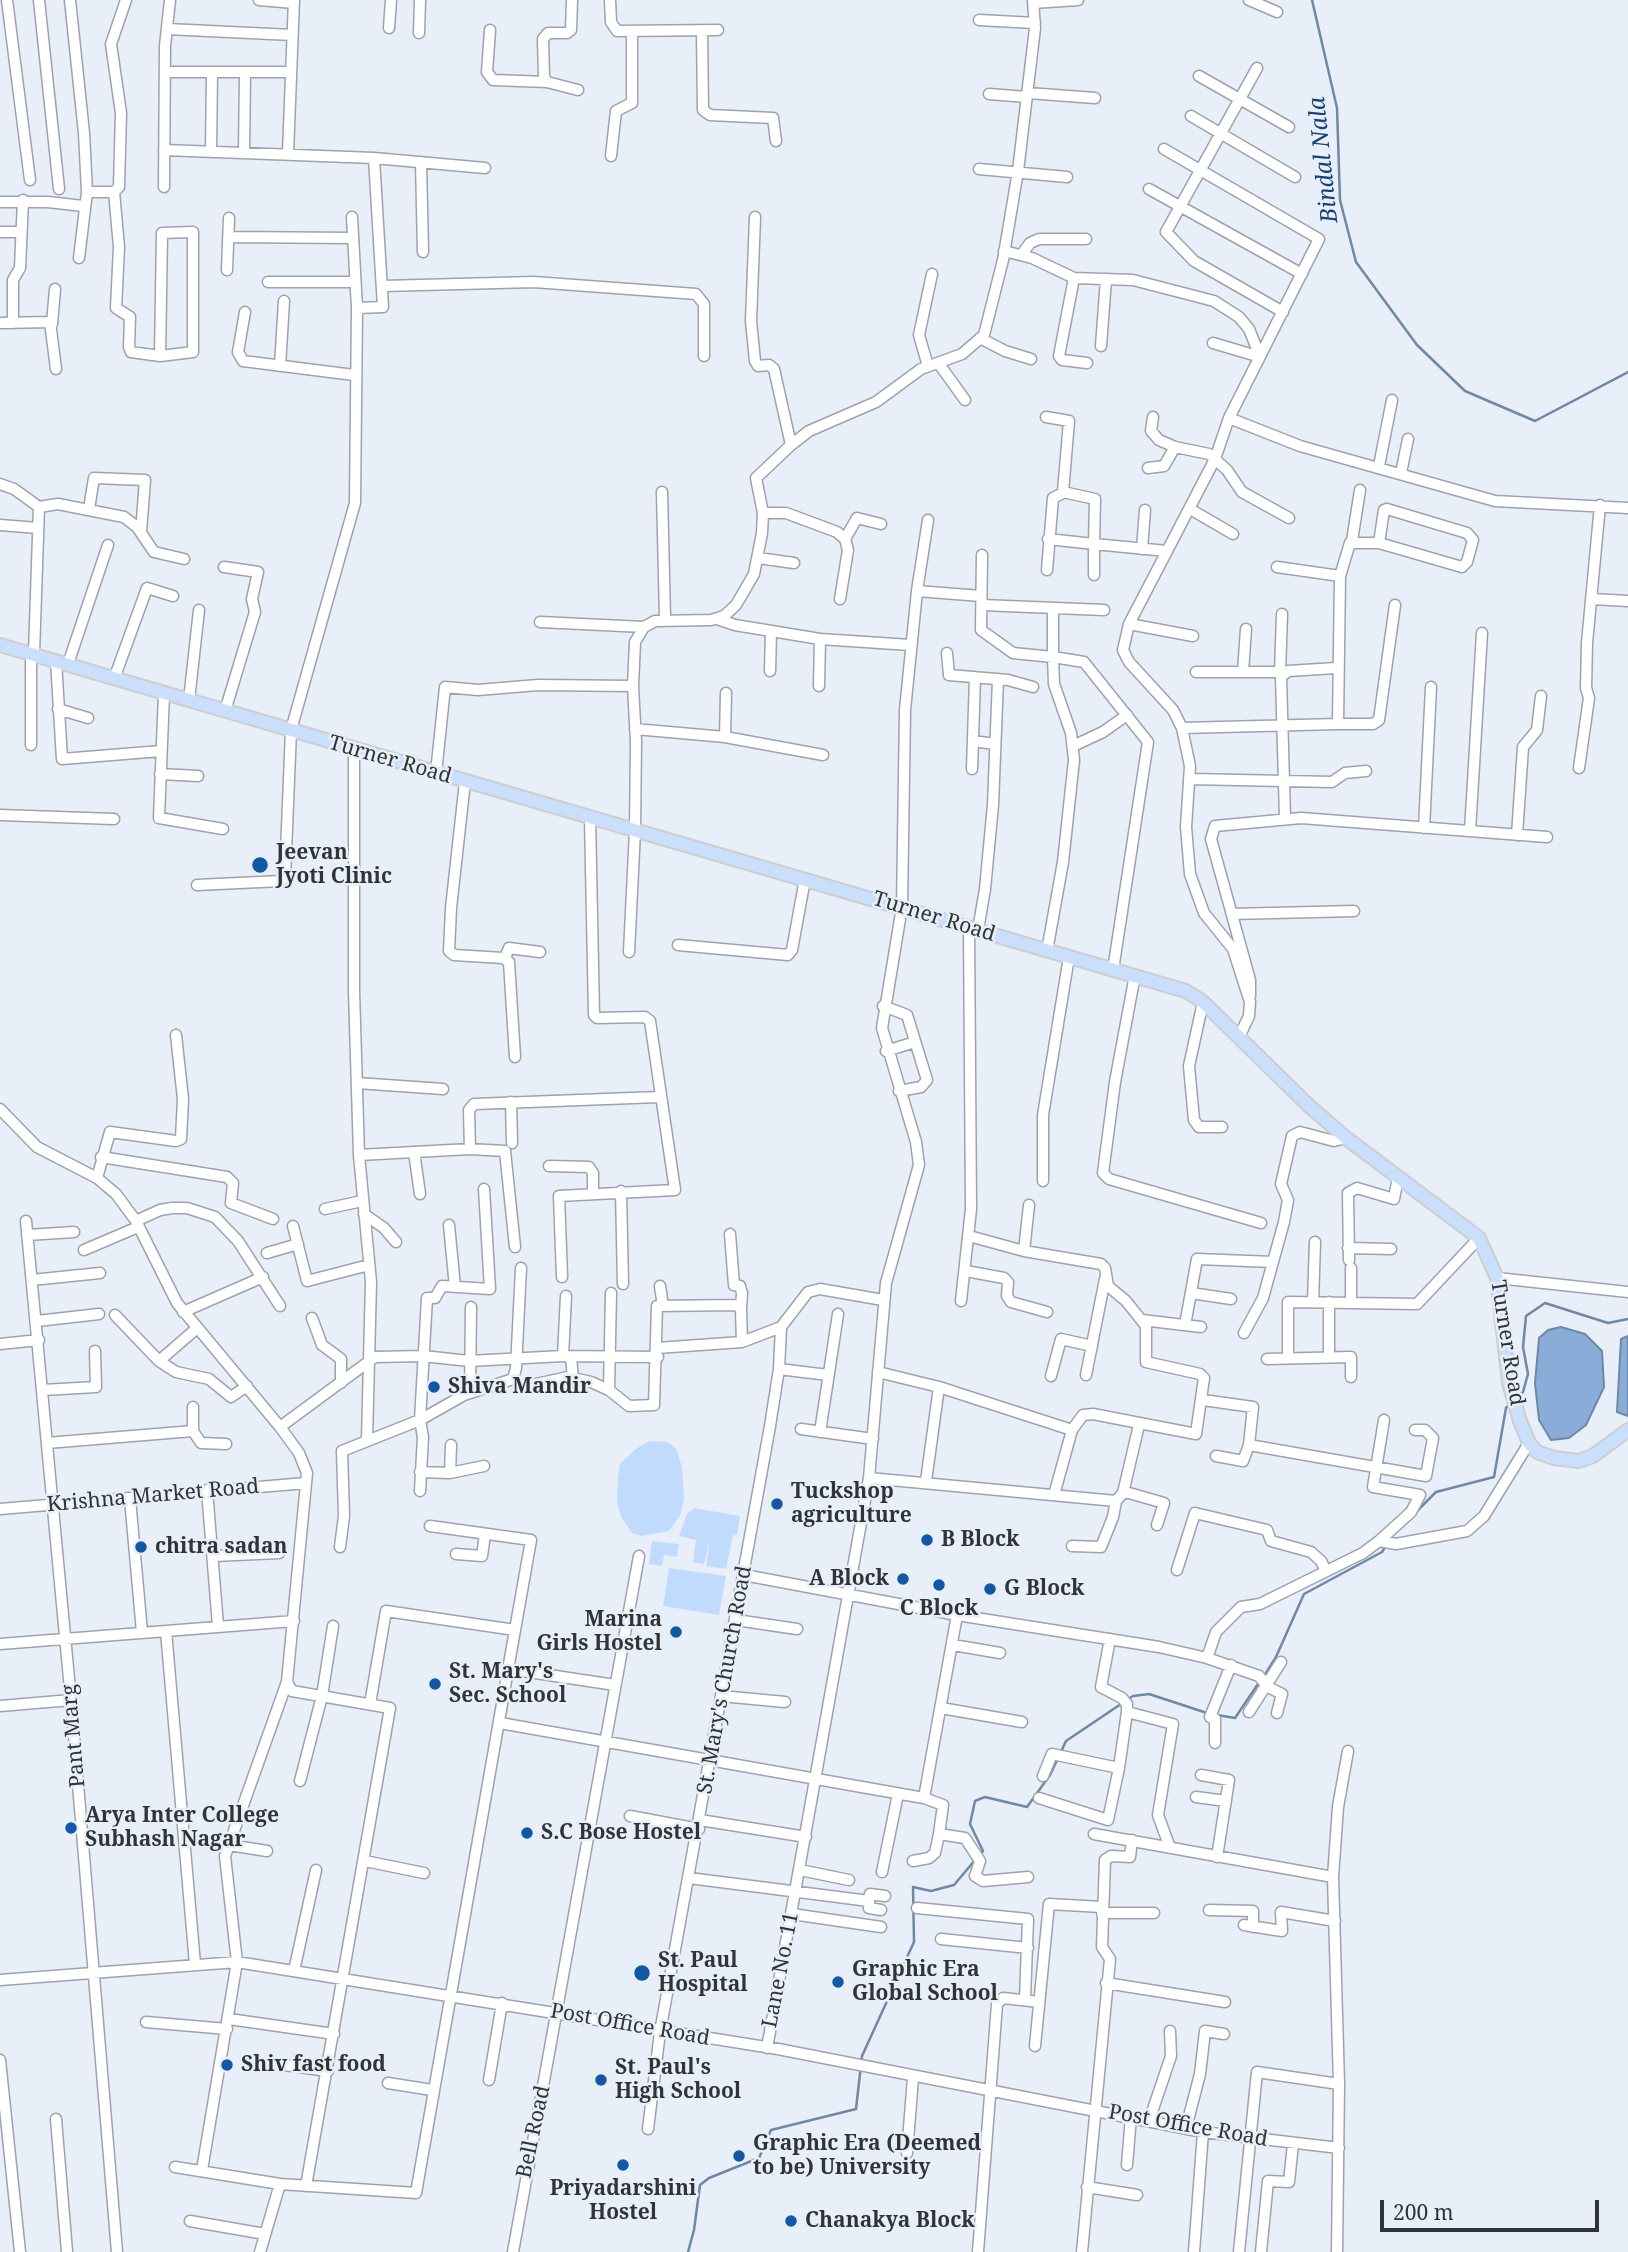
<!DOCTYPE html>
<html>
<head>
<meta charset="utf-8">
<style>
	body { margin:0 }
	#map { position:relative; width:1628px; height:2252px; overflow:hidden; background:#e8eff8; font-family:"Noto Serif",serif }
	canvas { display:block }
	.scale { position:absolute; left:1380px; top:2200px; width:219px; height:32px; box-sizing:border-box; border:4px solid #313437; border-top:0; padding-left:9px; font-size:21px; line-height:24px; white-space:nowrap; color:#313437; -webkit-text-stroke:5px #e8eff8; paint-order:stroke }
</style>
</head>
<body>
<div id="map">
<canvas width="1628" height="2252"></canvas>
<div class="scale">200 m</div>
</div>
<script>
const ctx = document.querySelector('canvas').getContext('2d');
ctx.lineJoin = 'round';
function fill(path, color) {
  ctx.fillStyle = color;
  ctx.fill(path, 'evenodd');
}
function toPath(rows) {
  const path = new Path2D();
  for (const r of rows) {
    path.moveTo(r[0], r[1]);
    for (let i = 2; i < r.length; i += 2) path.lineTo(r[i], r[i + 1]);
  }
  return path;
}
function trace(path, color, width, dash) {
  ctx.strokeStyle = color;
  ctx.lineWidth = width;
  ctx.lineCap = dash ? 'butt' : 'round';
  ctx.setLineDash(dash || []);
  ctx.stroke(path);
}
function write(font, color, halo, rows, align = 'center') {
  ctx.font = font + ' "Noto Serif",serif';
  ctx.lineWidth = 5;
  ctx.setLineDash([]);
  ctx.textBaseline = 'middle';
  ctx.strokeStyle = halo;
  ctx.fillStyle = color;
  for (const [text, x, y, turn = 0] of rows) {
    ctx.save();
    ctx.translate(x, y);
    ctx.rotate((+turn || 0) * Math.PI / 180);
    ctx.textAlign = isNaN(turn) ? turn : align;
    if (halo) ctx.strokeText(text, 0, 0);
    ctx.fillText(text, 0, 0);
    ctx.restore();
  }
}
fill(toPath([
	[650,1441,667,1442,676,1448,682,1467,684,1498,680,1516,669,1531,641,1536,632,1533,621,1517,617,1502,618,1477,620,1464,637,1448],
	[694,1508,740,1516,737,1535,733,1534,726,1569,706,1566,710,1540,704,1564,693,1562,696,1540,679,1536,687,1514],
	[652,1541,679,1544,677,1557,664,1555,662,1566,649,1564],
	[669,1568,726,1576,719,1615,663,1606]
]), '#c1dbfe');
const water = toPath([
	[1561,1327,1585,1334,1602,1351,1604,1387,1586,1425,1569,1438,1551,1440,1539,1420,1535,1383,1539,1338,1548,1330,1561,1327],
	[1628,1336,1628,1416,1617,1412,1621,1339,1628,1336]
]);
fill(water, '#89acd9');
trace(water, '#6f88a8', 2);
trace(toPath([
	[1312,0,1337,108,1340,200,1356,262,1417,345,1465,391,1535,421,1628,372],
	[1516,1398,1523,1392,1528,1374,1523,1347,1526,1316,1545,1303,1608,1323,1628,1319],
	[1402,1526,1436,1492,1494,1477,1506,1408,1511,1403],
	[1264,1676,1276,1657,1304,1594,1382,1552,1387,1544],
	[1127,1700,1133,1696,1149,1694,1207,1713],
	[1217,1715,1235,1718,1260,1681],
	[979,1855,983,1851,970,1824,975,1801,985,1797,1027,1807,1050,1775,1066,1741,1121,1704],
	[688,2252,694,2230,700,2185,709,2178,759,2158,771,2130,856,2109,862,2056,914,1942,913,1887,931,1891,954,1885,975,1860]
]), '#6f88a8', 2.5);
const minor = toPath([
	[7,0,30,180],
	[39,0,59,189],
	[70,0,84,133,87,192,79,258],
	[259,0,294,3],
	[572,0,571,30,567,33,548,33,543,39,544,77,547,82,578,90],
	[610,0,611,22,617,31,718,30],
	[1249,0,1277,12],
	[1033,3,1078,0],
	[979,20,1035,23],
	[389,28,391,0],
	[167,29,292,35],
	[490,30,487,72,493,80,547,82],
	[702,31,703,110,710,115,773,118,776,141],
	[419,33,420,0],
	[1257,68,1166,232,1194,261,1283,312],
	[165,72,289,72],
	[1199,76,1289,127],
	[1028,93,1095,98],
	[989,94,1027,97],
	[1191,116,1295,177],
	[1164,149,1319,239,1229,418],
	[164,150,374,158,485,168],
	[211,152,212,73],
	[244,152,245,73],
	[288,153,294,0],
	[611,156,616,111,632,103,632,32],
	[421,162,423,252],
	[979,169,1067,177],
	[164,187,165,46,170,0],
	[1149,189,1302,274],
	[87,192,114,192,119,187,121,113,111,44,126,0],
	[114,192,119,247,116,308,130,317,129,347,131,352,160,356,193,352,193,232,162,233,160,356],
	[0,202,48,202,83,206],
	[352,217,357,308],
	[755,217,751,321,755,361,758,366,769,365,774,369,791,445],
	[0,232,21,232],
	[229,237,353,238],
	[1004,251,1032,258,1074,278,1133,280,1214,301,1239,317,1249,329,1259,354],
	[1022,254,1030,243,1039,239,1086,239],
	[227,270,229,218],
	[1074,278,1059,356,1062,360,1087,363],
	[268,282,355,282],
	[383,286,534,282,696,294,704,304,704,356],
	[245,312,238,352,243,361,354,375],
	[0,323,50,322,56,369],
	[13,323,13,280,20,268,23,200],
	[52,324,55,289],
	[980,338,1005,351,1031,359],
	[1213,343,1257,356],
	[1101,346,1106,279],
	[939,364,965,400],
	[280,366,284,301],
	[928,366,919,335,932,274],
	[1046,417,1069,421,1063,492,1095,499,1094,544,1167,551],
	[1153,417,1151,431,1159,440,1175,447,1209,454,1227,470,1242,492,1289,518],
	[1379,466,1392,400],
	[1148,468,1164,466,1175,447],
	[1401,473,1408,439],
	[0,484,14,489,39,507,34,653],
	[662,492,665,619],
	[39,507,58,504,124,517,137,527,154,552,184,559],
	[89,509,94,478,145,480,141,532],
	[1190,509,1233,534],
	[763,513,786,513,837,532,845,539,848,550,840,599],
	[0,525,38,528],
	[845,539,857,518,881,524],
	[1048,539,1094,544,1094,575],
	[1352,541,1360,490],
	[1142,549,1145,510],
	[982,555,981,630,1013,653,1053,657,1054,684,1071,733,1074,760,1063,862,1047,951],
	[758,558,794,563],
	[224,567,258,572,252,599,255,612,225,711],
	[1277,567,1340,576],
	[1047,570,1053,498,1063,493],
	[917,591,981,596],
	[1592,599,1628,601],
	[982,605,1104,610],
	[1053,608,1053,657,1084,662,1148,742,1113,970],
	[717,619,735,625,820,639,910,645],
	[540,622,644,627],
	[1129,624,1193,636],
	[947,653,949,675,1008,680,1033,687],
	[56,661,62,759,161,751],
	[68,664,108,545],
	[770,671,771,631],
	[1196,672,1285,672],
	[1243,672,1246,629],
	[1280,672,1282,614],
	[114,679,147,588,173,596],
	[819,686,820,639],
	[164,693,159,818,223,829],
	[189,700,199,610],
	[58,709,88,718],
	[1338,724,1373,724,1379,720,1395,605],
	[1182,728,1338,724,1340,576,1350,543,1379,543,1384,510,1387,509,1467,533,1473,540,1467,562,1462,567,1379,543],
	[635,729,725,737,823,755],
	[725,737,726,693],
	[973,741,995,744],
	[31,745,31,652],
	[1073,746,1103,732,1127,715],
	[354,750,354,991,359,1155,371,1282,367,1440],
	[1579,768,1589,698,1586,688,1587,643,1600,505],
	[972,769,975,677],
	[436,773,445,687,478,690,538,685,633,686],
	[160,774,198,776],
	[1191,779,1332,782,1345,773,1366,771],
	[465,782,451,908,449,951,454,955,503,958,509,962,515,1057],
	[0,815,114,819],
	[1285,818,1281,677,1288,671,1336,668],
	[1424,828,1431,687],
	[1470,831,1482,633],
	[1517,835,1523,747,1537,730,1541,696],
	[197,885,281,881,285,877,291,730,355,503,357,308,383,307,374,158],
	[1232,914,1354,911],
	[978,930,985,889,993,805,998,679],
	[678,945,788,955,792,950,805,879],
	[629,952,635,831,636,742,633,686,635,642,644,627,655,621,711,620,724,616,736,605,754,574,762,533,763,513,756,478,791,445,809,431,876,402,921,369,962,354,984,335,1003,260,1018,171,1035,28,1033,0],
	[505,958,509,948,540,952],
	[1135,975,1115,1082,1103,1173,1109,1179,1261,1223],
	[1250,996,1250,980,1211,839,1215,826,1301,818,1547,837],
	[1203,1002,1189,1066,1194,1120,1199,1127,1222,1127],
	[883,1006,907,1015,927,1080,921,1087,899,1091],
	[1239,1037,1249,1016,1250,1002,1233,949,1204,913,1190,874,1186,827,1190,766,1182,728,1173,710,1129,662,1123,650,1129,624,1215,459,1229,418,1300,446,1495,501,1628,508],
	[886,1051,915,1042],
	[357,1083,443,1089],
	[511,1102,512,1143],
	[0,1109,37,1147,97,1178,116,1194,136,1221,177,1303,280,1427,299,1453,307,1473,287,1682,225,1856,237,1962,202,2170],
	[470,1149,469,1110,474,1104,659,1097],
	[414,1152,420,1194],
	[359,1155,470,1149,505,1151,515,1247],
	[101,1157,227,1177,233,1183,231,1203,273,1219],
	[549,1166,589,1167,593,1173,593,1192],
	[97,1178,110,1132,176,1141,181,1139,183,1099,176,1035],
	[1043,1181,1043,1115,1069,957],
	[621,1191,623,1284],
	[325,1209,362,1201],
	[364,1214,384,1228,396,1242],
	[26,1221,71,1700,117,2252],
	[136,1221,160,1210,172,1208,187,1208,215,1217,238,1241,280,1306],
	[449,1225,455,1287],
	[293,1226,307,1281,369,1265],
	[730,1234,734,1285,740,1286,742,1293,741,1308],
	[27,1235,74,1232],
	[969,1236,1024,1251,1101,1264,1105,1268,1108,1286,1126,1301,1146,1326,1146,1362,1200,1374,1204,1378,1196,1434,1093,1414,1083,1415,1072,1430,1054,1495],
	[1348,1248,1391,1249],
	[84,1250,138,1227],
	[1024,1251,1029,1205],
	[267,1253,298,1244],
	[1349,1260,1348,1193,1357,1188,1394,1199,1398,1177],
	[1351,1268,1351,1303],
	[966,1271,1004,1278,1008,1282,1007,1296,1011,1302,1047,1312],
	[562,1277,559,1196,675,1190,650,1021,645,1017,597,1018,594,1015,590,818],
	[1497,1278,1628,1292],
	[32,1280,100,1273],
	[660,1286,663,1306],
	[611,1293,609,1390,629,1406,654,1405,657,1306,737,1305,741,1310,742,1342],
	[1191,1293,1231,1299],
	[961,1301,971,1209,969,928],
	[1313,1302,1315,1242],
	[1329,1302,1329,1357],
	[183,1312,263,1277],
	[115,1315,159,1361,176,1372,209,1379,231,1397,247,1386],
	[312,1318,322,1345,341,1359,341,1383],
	[1142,1320,1201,1327],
	[37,1321,99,1314],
	[1185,1325,1197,1259,1273,1262],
	[1244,1333,1263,1298,1284,1222,1288,1200,1281,1184,1292,1136,1300,1132,1334,1141,1346,1138],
	[0,1344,39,1340],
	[657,1348,742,1342,781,1327,808,1292,820,1289,883,1300],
	[563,1356,566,1296],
	[571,1357,573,1378],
	[1288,1358,1288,1302,1417,1304,1479,1238],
	[1267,1359,1351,1357,1351,1377],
	[159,1361,196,1329],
	[779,1369,828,1375],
	[878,1372,939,1387,1072,1430],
	[1086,1375,1105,1279],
	[1051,1376,1061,1339,1092,1346],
	[536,1384,568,1377,591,1382,609,1390],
	[43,1390,96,1387,95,1351],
	[470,1393,471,1307],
	[1203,1400,1253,1407,1249,1445,1426,1476,1433,1438,1425,1430,1415,1430],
	[280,1427,375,1357,423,1356,469,1361,563,1356,658,1357],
	[801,1429,873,1439],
	[193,1431,201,1443,226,1444],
	[820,1432,838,1314],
	[47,1443,193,1431,193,1407],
	[1216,1456,1243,1461,1249,1445],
	[420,1472,450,1473,484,1466],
	[450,1473,451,1445],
	[869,1478,886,1283,919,1165,916,1142,882,1028,902,907,905,710,917,591,928,520],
	[926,1481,939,1387],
	[207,1490,218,1626],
	[420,1491,423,1437,420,1420,427,1298,435,1298,442,1286,490,1289,484,1189],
	[1123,1493,1139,1425],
	[130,1499,142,1632],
	[0,1509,306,1483],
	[1379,1541,1411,1512,1420,1495,1373,1487,1384,1420],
	[1072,1546,1101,1547,1113,1517,1116,1501],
	[340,1547,344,1516,342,1451,420,1420,464,1395,513,1379,516,1368,521,1268],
	[456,1554,482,1556,485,1534],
	[214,1556,279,1553],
	[1177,1570,1195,1513,1267,1530,1271,1541,1311,1552,1321,1561,1326,1571],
	[744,1575,957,1615,1159,1647,1207,1658,1259,1676,1268,1687,1282,1694,1277,1713],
	[736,1620,797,1629],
	[166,1631,195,1964],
	[1110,1639,1101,1687,1122,1698,1127,1704,1127,1712],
	[0,1644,294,1621],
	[953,1645,1000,1653],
	[1207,1658,1216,1632,1241,1607,1260,1604,1363,1553,1379,1541,1396,1544,1467,1531,1484,1516,1529,1443],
	[509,1669,615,1685],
	[287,1682,292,1691,390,1708,306,2186],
	[721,1696,785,1702],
	[370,1704,386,1611,515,1630,531,1540,430,1526],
	[0,1706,71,1700],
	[941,1708,1022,1722],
	[1249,1712,1281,1662],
	[500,1723,924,1798,943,1805,939,1834,965,1838,980,1861,975,1876,983,1881,1028,1877],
	[1215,1743,1215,1719,1210,1717,1231,1665],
	[1201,1775,1229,1780,1217,1857],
	[1043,1776,1052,1754,1119,1768],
	[300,1781,322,1696,333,1626],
	[1196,1797,1226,1801],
	[924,1798,957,1615],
	[1039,1798,1108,1820,1119,1768,1127,1712,1173,1724,1158,1815,1169,1845],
	[630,1816,699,1829],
	[700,1820,806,1837],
	[1094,1834,1333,1877],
	[229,1845,267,1851],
	[365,1861,424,1873],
	[913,1861,929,1858,935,1853,939,1834],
	[800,1870,849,1880],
	[882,1872,898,1794],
	[689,1878,869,1901,870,1894,885,1896],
	[869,1901,869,1908,881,1910],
	[917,1908,1028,1919,1025,1999],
	[1209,1910,1253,1911,1253,1927],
	[1102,1913,1154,1913],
	[792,1914,881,1927],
	[1244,1925,1282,1931,1281,1912,1335,1921],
	[941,1939,1028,1948],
	[294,1971,316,1870],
	[0,1980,237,1962,778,2049,1203,2132,1339,2148],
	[1106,1983,1225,2002],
	[229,2019,334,2034],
	[146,2022,227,2029],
	[1035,2046,1049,1904,1102,1907],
	[767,2048,869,1478,1116,1501,1123,1493,1129,1493,1164,1503,1157,1525],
	[0,2060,20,2252],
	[277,2064,328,2071],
	[489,2080,502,2003],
	[388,2083,432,2090],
	[56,2119,67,2252],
	[1149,2121,1171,2056,1170,2031],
	[1186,2128,1200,2074,1205,2031,1224,2034],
	[648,2129,660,2032,770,1426,779,1369,781,1327],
	[907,2153,913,2078],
	[1127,2165,1131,2117],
	[175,2167,280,2184,416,2193,515,1630],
	[1087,2187,1137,2195],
	[190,2221,265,2234],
	[260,2252,280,2184],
	[513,2252,639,1556],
	[978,2252,997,2004,1003,1998,1039,2002],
	[1082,2252,1110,1959,1102,1947,1105,1860,1111,1856,1130,1857,1132,1840],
	[1194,2252,1203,2132],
	[1239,2252,1257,2072,1339,2084],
	[1261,2252,1268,2181,1289,2182,1293,2144],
	[1337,2252,1339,2084,1333,1877,1338,1807,1348,1751]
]);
const major = toPath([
	[0,645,1186,991,1203,1002,1308,1105,1346,1138,1479,1238,1497,1278,1509,1383,1520,1421,1529,1443,1537,1452,1554,1458,1579,1461,1593,1456,1628,1430]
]);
trace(minor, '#9da3ab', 13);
trace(major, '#cececf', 16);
trace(minor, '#fff', 10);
trace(major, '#c9dffb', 12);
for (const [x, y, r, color] of [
	[260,865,9,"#1158a7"],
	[434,1387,7,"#1158a7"],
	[777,1504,7,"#1158a7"],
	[927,1540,7,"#1158a7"],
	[141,1547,7,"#1158a7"],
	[903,1579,7,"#1158a7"],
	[939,1585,7,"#1158a7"],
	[990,1589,7,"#1158a7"],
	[676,1632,7,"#1158a7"],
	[435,1684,7,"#1158a7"],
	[71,1828,7,"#1158a7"],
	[527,1833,7,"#1158a7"],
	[642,1973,9,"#1158a7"],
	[838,1982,7,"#1158a7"],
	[227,2065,7,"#1158a7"],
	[601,2080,7,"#1158a7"],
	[739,2156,7,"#1158a7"],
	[623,2165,7,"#1158a7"],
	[791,2221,7,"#1158a7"]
]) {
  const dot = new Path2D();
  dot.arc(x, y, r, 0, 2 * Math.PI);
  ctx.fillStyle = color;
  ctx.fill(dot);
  trace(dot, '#e8eff8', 2.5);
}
write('21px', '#313437', '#e8eff8', [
	["Turner Road",390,760,16],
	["Turner Road",934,917,17],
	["Turner Road",1507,1343,81],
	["Krishna Market Road",153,1496,-5],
	["St. Mary's Church Road",725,1680,-80],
	["Pant Marg",74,1736,-95],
	["Lane No. 11",781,1970,-79],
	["Post Office Road",630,2025,10],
	["Post Office Road",1188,2126,10],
	["Bell Road",534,2132,-78]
]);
write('bold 21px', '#313437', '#e8eff8', [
	["Jeevan",276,853],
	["Jyoti Clinic",276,877],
	["Shiva Mandir",448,1387],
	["Tuckshop",791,1492],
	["agriculture",791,1516],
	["B Block",941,1540],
	["chitra sadan",155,1547],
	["A Block",889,1579,"right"],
	["G Block",1004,1589],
	["C Block",939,1609,"center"],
	["Marina",662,1620,"right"],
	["Girls Hostel",662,1644,"right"],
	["St. Mary's",449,1672],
	["Sec. School",449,1696],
	["Arya Inter College",85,1816],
	["Subhash Nagar",85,1840],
	["S.C Bose Hostel",541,1833],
	["St. Paul",658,1961],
	["Hospital",658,1985],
	["Graphic Era",852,1970],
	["Global School",852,1994],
	["Shiv fast food",241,2065],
	["St. Paul's",615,2068],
	["High School",615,2092],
	["Graphic Era (Deemed",753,2144],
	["to be) University",753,2168],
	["Priyadarshini",623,2189,"center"],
	["Hostel",623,2213,"center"],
	["Chanakya Block",805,2221]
], 'left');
write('italic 23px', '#14427a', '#e8eff8', [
	["Bindal Nala",1324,160,-96]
]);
</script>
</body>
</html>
